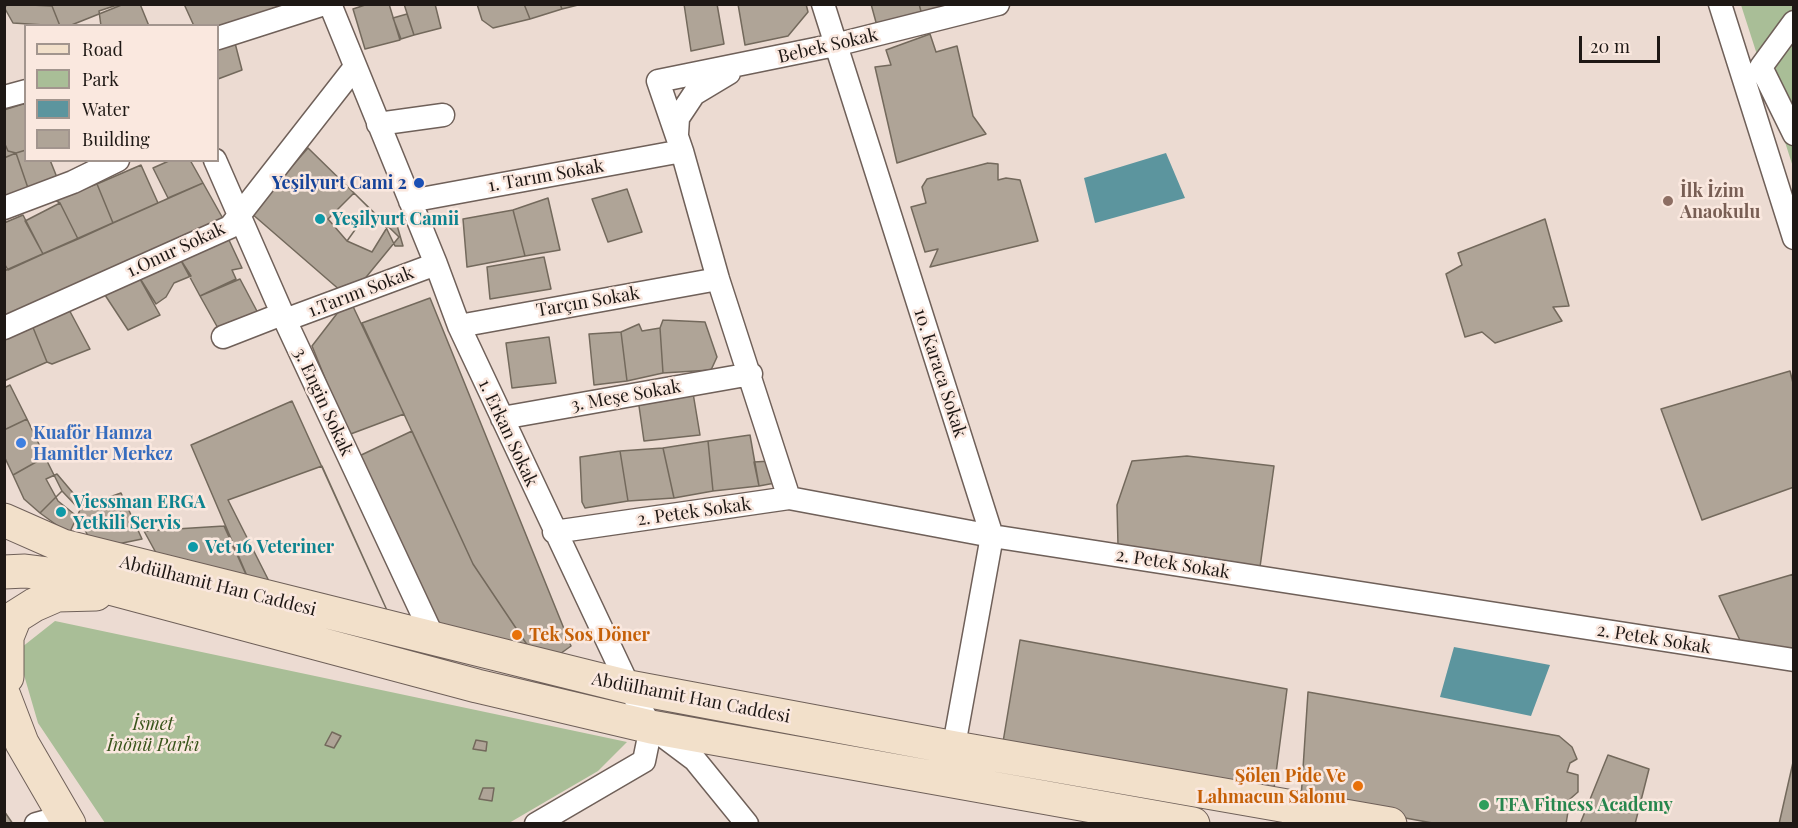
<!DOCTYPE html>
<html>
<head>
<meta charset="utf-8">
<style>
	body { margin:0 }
	#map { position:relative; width:1798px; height:828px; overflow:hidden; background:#ecdbd2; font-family:"Playfair Display",serif }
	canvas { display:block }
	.frame { position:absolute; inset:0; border:6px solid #1e1815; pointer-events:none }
	.legend { position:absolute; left:24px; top:24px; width:195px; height:138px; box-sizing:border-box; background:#fae8df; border:2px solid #a2958e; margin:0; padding:8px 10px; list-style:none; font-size:18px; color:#1e1815 }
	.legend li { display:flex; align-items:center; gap:12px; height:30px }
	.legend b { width:30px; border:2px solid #a2958e }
	.scale { position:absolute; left:1579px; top:36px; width:81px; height:27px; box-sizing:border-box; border:3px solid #1e1815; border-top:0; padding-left:8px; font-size:18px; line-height:21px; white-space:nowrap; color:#1e1815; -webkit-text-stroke:4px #fae8df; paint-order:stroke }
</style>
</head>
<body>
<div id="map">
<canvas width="1798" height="828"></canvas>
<div class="frame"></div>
<ul class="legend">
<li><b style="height:8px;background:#f2e0ca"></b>Road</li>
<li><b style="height:16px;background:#a9be97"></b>Park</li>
<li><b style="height:16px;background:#5c959e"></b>Water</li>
<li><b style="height:16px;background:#afa497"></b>Building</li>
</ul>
<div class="scale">20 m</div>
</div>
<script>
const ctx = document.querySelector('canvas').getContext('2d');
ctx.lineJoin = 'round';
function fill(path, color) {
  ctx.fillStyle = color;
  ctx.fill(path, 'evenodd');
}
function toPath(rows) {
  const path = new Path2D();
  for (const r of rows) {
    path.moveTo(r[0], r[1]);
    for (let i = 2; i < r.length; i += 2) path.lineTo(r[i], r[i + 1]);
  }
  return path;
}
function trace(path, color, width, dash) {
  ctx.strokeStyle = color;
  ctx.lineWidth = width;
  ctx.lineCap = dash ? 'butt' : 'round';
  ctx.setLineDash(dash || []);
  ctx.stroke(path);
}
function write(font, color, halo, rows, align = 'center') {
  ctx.font = font + ' "Playfair Display",serif';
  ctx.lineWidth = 5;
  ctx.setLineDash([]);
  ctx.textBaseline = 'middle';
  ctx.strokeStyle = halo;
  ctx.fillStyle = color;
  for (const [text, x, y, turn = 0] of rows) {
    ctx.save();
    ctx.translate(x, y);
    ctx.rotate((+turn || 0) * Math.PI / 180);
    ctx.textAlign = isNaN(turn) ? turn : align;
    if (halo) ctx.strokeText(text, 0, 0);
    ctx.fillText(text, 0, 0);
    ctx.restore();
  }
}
fill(toPath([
	[1741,5,1793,5,1793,167,1761,67],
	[55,621,627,742,598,771,509,823,105,823,38,723,17,651]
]), '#a9be97');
fill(toPath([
	[1166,153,1185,198,1095,223,1084,178],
	[1454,647,1550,665,1531,716,1440,697]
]), '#5c959e');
const building = toPath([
	[9,4,52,6,60,26,13,23,4,7,9,4],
	[42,4,124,4,69,26,60,26,52,6,42,4],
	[120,4,140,4,149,26,101,26,99,11,120,4],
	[184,4,284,4,218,31,218,26,194,26,184,4],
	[368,4,389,4,400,40,365,49,353,9,368,4],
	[404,4,435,4,441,28,414,35,404,4],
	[477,4,524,4,530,19,493,28,482,20,477,4],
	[524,4,560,4,562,9,530,19,524,4],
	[560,4,582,4,562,9,560,4],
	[684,4,717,4,724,44,691,51,684,4],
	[738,4,806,4,808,12,788,36,745,45,738,4],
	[871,4,919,4,922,15,877,26,871,4],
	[919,4,966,4,922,15,919,4],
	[407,14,414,35,401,39,393,18,407,14],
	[930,34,936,52,957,46,973,116,986,134,897,163,875,67,891,65,886,50,930,34],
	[235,43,242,70,218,79,218,49,235,43],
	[26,103,26,150,16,153,8,151,4,142,4,110,26,103],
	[4,142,8,151,16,153,4,158,4,142],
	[308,148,399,237,349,298,251,213,308,148],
	[26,150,26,160,50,160,58,180,29,191,16,153,26,150],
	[16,153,29,191,4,203,4,158,16,153],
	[171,160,190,160,203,183,168,198,153,168,171,160],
	[988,163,998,164,998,180,1006,178,1020,180,1038,241,930,267,938,249,925,252,911,207,926,203,922,187,927,179,988,163],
	[141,165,158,203,113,223,97,184,141,165],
	[203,183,226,224,4,321,4,271,203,183],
	[97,184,113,223,78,239,60,203,55,200,97,184],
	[627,189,642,232,608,242,592,199,627,189],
	[354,193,370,209,347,241,328,219,354,193],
	[548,198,560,250,525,256,513,210,548,198],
	[60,203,78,239,43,254,25,221,60,203],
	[370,209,388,226,372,252,347,241,370,209],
	[513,210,525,256,467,267,463,219,513,210],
	[23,215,43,254,8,270,4,263,4,223,23,215],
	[394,215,403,246,395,246,382,219,394,215],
	[1545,219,1569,306,1553,307,1562,321,1495,343,1482,332,1465,337,1446,274,1462,265,1458,253,1545,219],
	[228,238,242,268,232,270,236,279,200,296,179,257,228,238],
	[177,254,191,276,174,283,166,297,156,304,136,272,177,254],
	[544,257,551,289,490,299,487,267,544,257],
	[136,272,160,315,128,330,103,292,136,272],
	[240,279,259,315,219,330,200,296,240,279],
	[349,298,404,414,348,435,312,346,349,298],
	[430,298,571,646,542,667,473,564,362,323,430,298],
	[66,304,90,349,52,364,47,362,32,325,66,304],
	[663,320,705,322,717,357,711,370,663,373,660,328,663,320],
	[639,324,642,331,660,328,663,373,627,381,621,332,639,324],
	[32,325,47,362,4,381,4,338,32,325],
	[621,332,627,381,594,385,589,334,621,332],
	[549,337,556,383,512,388,506,343,549,337],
	[1790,371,1794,387,1794,487,1702,520,1661,409,1790,371],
	[10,385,27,419,4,430,4,388,10,385],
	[693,393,700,435,644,441,638,399,693,393],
	[292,401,390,617,253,590,191,445,292,401],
	[27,419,45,457,13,475,4,456,4,430,27,419],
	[412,431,473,564,542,667,435,641,357,457,412,431],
	[750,435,759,486,713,491,708,441,750,435],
	[708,441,713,491,674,498,663,448,708,441],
	[663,448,674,498,628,501,620,451,663,448],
	[620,451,628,501,585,508,582,502,580,457,620,451],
	[1187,456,1274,466,1260,567,1118,545,1117,505,1132,461,1187,456],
	[45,457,62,491,40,513,24,499,13,475,45,457],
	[771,461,775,483,759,486,754,462,771,461],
	[322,466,390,617,276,595,228,500,322,466],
	[57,474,84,506,121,493,142,539,108,546,91,542,79,518,58,501,46,479,57,474],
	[62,491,80,510,69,534,40,513,62,491],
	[224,526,253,590,161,562,144,531,224,526],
	[1794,574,1794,656,1746,653,1719,596,1794,574],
	[1020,640,1287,689,1273,796,1002,748,1020,640],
	[1308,692,1559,736,1572,747,1577,759,1570,763,1567,772,1578,775,1578,792,1570,799,1566,824,1438,824,1301,799,1308,692],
	[332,732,341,736,334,748,325,745,332,732],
	[476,740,487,742,486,751,473,749,476,740],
	[1608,755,1649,769,1635,824,1580,824,1608,755],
	[1794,758,1794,824,1779,824,1794,758],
	[483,788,494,788,492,801,479,799,483,788],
	[4,811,13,824,4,824,4,811]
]);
fill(building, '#afa497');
trace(building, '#73695c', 1.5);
const street = toPath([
	[330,4,436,264,459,326,629,687,651,727,695,760,747,824],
	[823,4,992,536,951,762],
	[1720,4,1794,238],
	[1794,22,1761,67,1794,134],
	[218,38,324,4],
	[4,97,26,91],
	[378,124,443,115],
	[677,134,678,118,694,94,729,73],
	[215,160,285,320,435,641],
	[410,201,682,151],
	[4,208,73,182,118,160],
	[285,320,436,264],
	[459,326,718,279],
	[4,328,230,227,355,67],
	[223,337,282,314],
	[502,418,751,374],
	[789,498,718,279,682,151,658,81,835,45,998,4],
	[554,532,789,498,992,536,1794,660],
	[36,824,65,816],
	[536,824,644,761,651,727]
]);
const secondary = toPath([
	[4,520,63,546,629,687,955,748,1390,824],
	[4,572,25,571,65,576,477,686,651,727,1193,824],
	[7,677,7,637,15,617,34,605,57,595,96,594],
	[4,696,22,743,69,824]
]);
trace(street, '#6f6059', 25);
trace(secondary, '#6f6059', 35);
trace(street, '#fff', 22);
trace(secondary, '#f2e0ca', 33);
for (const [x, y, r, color] of [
	[419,183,6,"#1a4fb4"],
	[1668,201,6,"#8d6e63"],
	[320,219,6,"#0f9aa8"],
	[21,443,6,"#3f7fe0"],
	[61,512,6,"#0f9aa8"],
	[193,547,6,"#0f9aa8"],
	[517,635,6,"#e8710a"],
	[1358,786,6,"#e8710a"],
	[1484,805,6,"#2e9e5b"]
]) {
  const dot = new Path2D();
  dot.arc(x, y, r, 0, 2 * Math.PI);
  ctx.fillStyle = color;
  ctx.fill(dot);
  trace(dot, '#fae8df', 2);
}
write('18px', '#1e1815', '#fae8df', [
	["Bebek Sokak",828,46,-13],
	["1. Tarım Sokak",546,176,-10],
	["1.Onur Sokak",176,250,-25],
	["1.Tarım Sokak",361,292,-21],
	["Tarçın Sokak",588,302,-10],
	["10. Karaca Sokak",940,373,72],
	["3. Meşe Sokak",626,396,-10],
	["3. Engin Sokak",323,402,65],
	["1. Erkan Sokak",508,433,65],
	["2. Petek Sokak",694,512,-8],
	["2. Petek Sokak",1173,564,9],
	["Abdülhamit Han Caddesi",218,586,14],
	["2. Petek Sokak",1654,639,9],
	["Abdülhamit Han Caddesi",691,698,11]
]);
write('bold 18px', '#164399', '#fae8df', [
	["Yeşilyurt Cami 2",407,183]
], 'right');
write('bold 18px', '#785e54', '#fae8df', [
	["İlk İzim",1680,191],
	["Anaokulu",1680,212]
], 'left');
write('bold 18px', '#0d838f', '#fae8df', [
	["Yeşilyurt Camii",332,219],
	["Viessman ERGA",73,502],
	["Yetkili Servis",73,523],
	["Vet 16 Veteriner",205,547]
], 'left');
write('bold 18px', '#366cbe', '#fae8df', [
	["Kuaför Hamza",33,433],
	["Hamitler Merkez",33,454]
], 'left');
write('bold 18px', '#c56008', '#fae8df', [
	["Tek Sos Döner",529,635],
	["Şölen Pide Ve",1346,776,"right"],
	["Lahmacun Salonu",1346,797,"right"]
], 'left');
write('italic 18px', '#38541a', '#fae8df', [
	["İsmet",153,724],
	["İnönü Parkı",153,745]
]);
write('bold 18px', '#27864d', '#fae8df', [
	["TFA Fitness Academy",1496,805]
], 'left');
</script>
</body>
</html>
